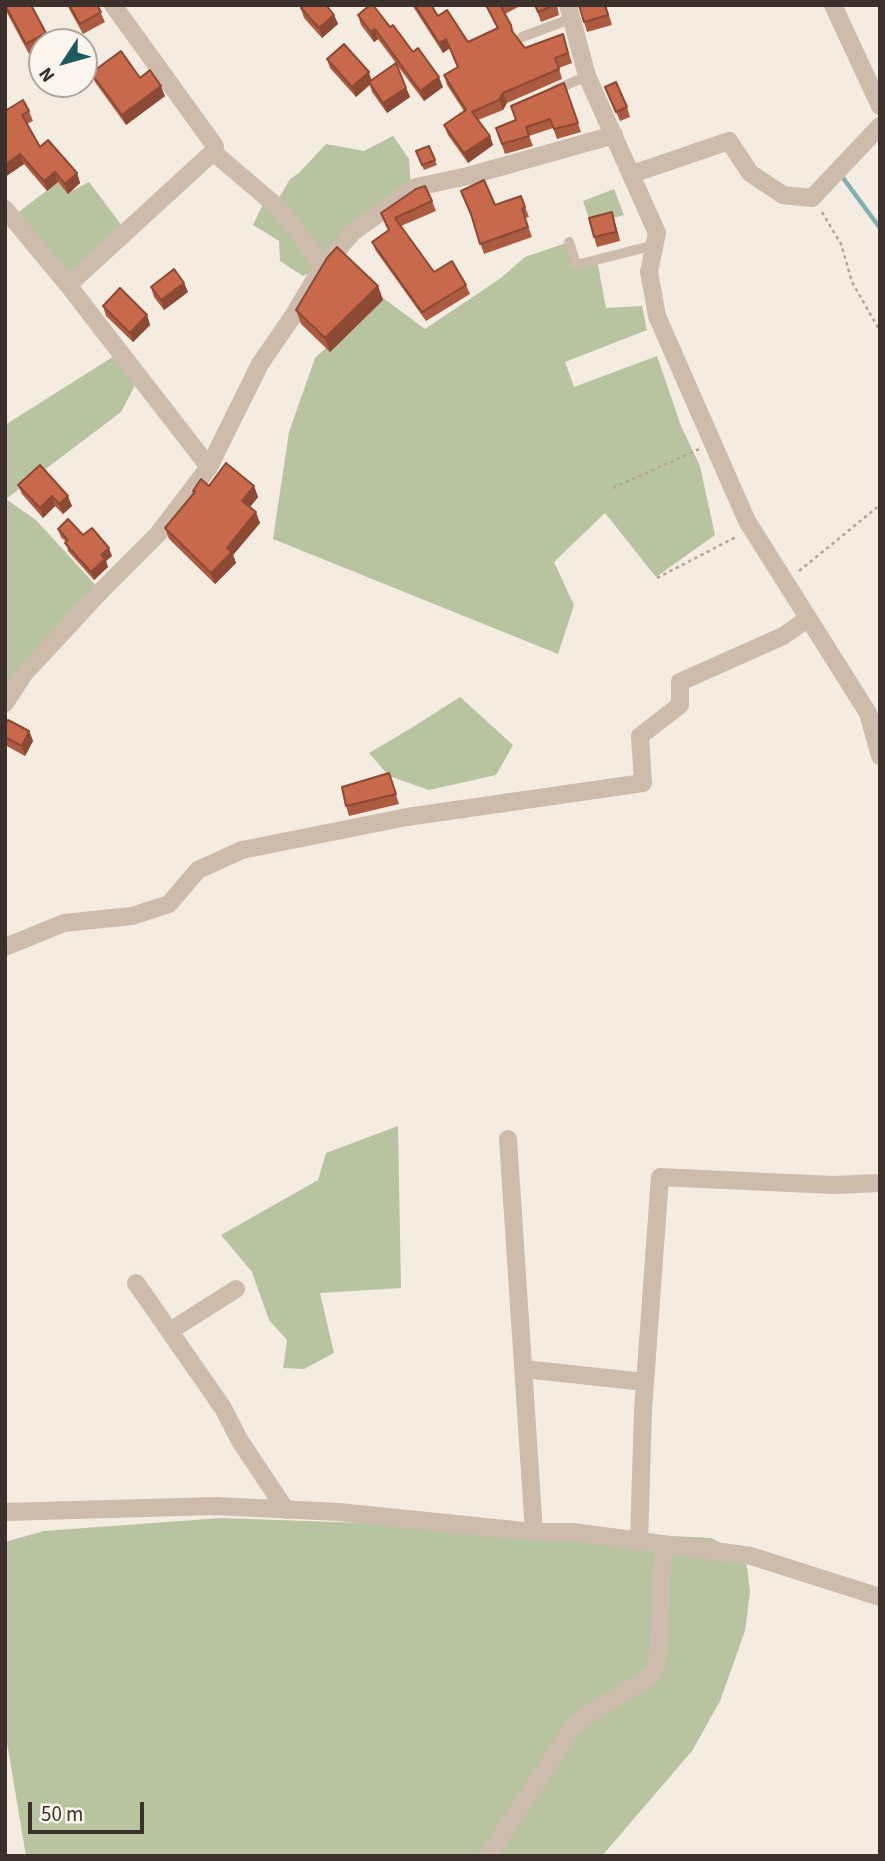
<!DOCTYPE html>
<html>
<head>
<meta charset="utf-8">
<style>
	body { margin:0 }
	#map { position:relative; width:885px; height:1861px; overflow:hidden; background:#f4ebe1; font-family:"Source Sans 3",sans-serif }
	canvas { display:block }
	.frame { position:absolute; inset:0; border:7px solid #3b302b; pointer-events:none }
	.north { position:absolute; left:28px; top:28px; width:70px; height:70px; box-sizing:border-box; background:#fbf5ee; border:2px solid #aea6a0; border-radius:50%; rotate:234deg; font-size:19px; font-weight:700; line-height:28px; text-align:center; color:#3b302b }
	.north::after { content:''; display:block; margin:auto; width:24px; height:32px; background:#1f5a5e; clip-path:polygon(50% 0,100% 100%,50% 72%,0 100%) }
	.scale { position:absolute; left:28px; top:1802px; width:116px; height:32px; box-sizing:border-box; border:4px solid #3b302b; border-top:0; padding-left:9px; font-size:21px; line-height:24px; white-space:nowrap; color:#3b302b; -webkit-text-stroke:5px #fbf5ee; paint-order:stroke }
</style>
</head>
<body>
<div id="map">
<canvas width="885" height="1861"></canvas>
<div class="frame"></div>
<div class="north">N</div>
<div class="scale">50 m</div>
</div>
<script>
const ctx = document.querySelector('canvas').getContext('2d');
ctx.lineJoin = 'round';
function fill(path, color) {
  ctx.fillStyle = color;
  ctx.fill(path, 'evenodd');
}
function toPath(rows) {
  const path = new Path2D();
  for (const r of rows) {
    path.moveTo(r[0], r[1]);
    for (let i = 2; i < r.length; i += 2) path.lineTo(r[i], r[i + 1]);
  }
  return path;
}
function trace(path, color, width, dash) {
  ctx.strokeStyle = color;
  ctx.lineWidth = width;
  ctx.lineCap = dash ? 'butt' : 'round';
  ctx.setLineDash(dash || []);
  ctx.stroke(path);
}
fill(toPath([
	[393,136,409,159,411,190,323,266,303,276,280,261,279,241,253,225,264,202,275,205,290,179,299,173,326,144,364,151],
	[58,182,68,193,89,182,126,231,73,281,12,217],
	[614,189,624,215,591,224,583,201],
	[569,242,576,265,597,260,606,308,642,306,647,330,565,362,574,387,657,356,681,426,700,466,715,535,656,577,605,513,554,562,574,605,558,654,273,539,289,432,315,358,382,297,425,329,501,278,525,257],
	[119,353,139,378,121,412,6,499,36,520,101,591,5,690,5,425],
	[460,697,513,745,496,775,429,790,389,776,369,753,413,727],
	[398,1126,401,1288,320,1293,334,1353,304,1369,283,1368,287,1340,269,1320,252,1272,221,1235,318,1180,326,1153],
	[221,1518,536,1529,711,1538,736,1551,742,1556,747,1567,750,1592,745,1631,720,1701,692,1751,602,1856,26,1856,5,1731,5,1542,44,1531]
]), '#b8c4a0');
trace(toPath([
	[843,178,880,228]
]), '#7fb0b2', 4.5);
trace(toPath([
	[822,212,841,244,852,282,880,331],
	[613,488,699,449],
	[799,571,880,505],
	[657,578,736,537]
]), '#b9a596', 2.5, [3.5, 3.5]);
trace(toPath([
	[522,37,570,19],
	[555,90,587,76],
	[569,242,576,265,655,245]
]), '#cdbbac', 10);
trace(toPath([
	[113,5,215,146,213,152,280,209,323,266],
	[568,5,587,76,657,233,649,272,657,316,747,521,868,713,880,756],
	[833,5,880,106],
	[632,174,729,141,750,173,783,195,812,198,880,126],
	[5,209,68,285,209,467],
	[68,285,213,152],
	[5,703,24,674,101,591,158,534,209,467,260,364,293,316,323,266,353,232,416,187,468,176,614,135],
	[5,947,64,923,132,916,169,904,198,870,242,850,407,817,643,783,640,736,680,705,680,682,783,636,803,622,809,621],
	[508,1139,534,1532],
	[136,1283,223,1408,240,1441,286,1510],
	[170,1331,236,1289],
	[524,1369,645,1382],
	[5,1512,216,1506,339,1512,534,1532,573,1532,751,1556,880,1597],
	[639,1542,643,1410,660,1177,833,1185,880,1183],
	[488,1856,572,1728,590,1713,645,1680,654,1672,659,1647,663,1545]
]), '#cdbbac', 18);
fill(toPath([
	[5,5,46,33,49,42,42,42,42,47,29,54,5,9],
	[67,5,97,5,105,22,83,34],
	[412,5,431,5,438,16,468,42,497,28,485,5,522,5,505,14,515,35,525,48,563,34,572,63,559,68,562,79,507,103,503,110,478,120,490,136,493,145,468,163,448,135,444,125,464,111,447,85,444,75,458,67,450,48,443,53],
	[535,5,557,5,559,15,541,22],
	[606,5,612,25,587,32,584,22],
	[301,8,334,15,338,24,322,38,304,18],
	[358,15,390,27,443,87,424,101,397,65,410,97,387,113,372,92,370,85,356,97,330,68,327,59,371,80,396,63,378,39,374,42,361,25],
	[91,73,140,78,165,96,126,125,95,82],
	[564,83,581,132,557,139,553,128,529,136,533,146,505,154,496,128,516,120],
	[605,87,627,107,630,117,620,121],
	[5,111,29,111,33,121,27,124,40,147,77,173,80,183,68,194,58,182,47,191,24,164,5,177],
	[429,146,437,165,424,170,416,151],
	[461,191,495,205,521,196,529,217,525,218,532,237,484,254,472,219],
	[432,201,436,211,401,226,434,272,466,285,470,294,426,321,376,251,372,242,388,230,381,213],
	[612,212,620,241,597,247,594,237],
	[184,283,188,292,164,310,154,297,151,287],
	[378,286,383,300,330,352,301,324,296,310],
	[103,306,147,315,150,325,133,342,106,316],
	[40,465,72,506,63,514,55,506,43,518,22,494,18,485],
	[209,486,254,486,258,497,250,507,260,523,233,555,236,563,215,584,169,539,165,528,194,493,193,491],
	[58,529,83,535,112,556,106,561,108,567,94,580,68,551,66,542,61,537],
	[5,725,29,731,33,741,25,756,5,745],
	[389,773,399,804,349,816,346,806]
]), '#ac5a40');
fill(toPath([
	[334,15,338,24,322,38,319,28],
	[375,29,378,39,374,42,371,32],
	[446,39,450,48,443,53,439,43],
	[369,72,372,82,356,97,352,87],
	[439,77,443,87,424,101,420,91],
	[161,86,165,96,126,125,122,115],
	[406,88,410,97,387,113,383,103],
	[503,93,507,103,503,110,499,100],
	[490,136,493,145,468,163,464,153],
	[20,154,24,164,5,177,5,165],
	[55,172,58,182,47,191,44,181],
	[77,173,80,183,68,194,65,184],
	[612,212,615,222,620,241,616,232],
	[184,283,188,292,164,310,161,300],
	[378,286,383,300,330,352,325,338],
	[147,315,150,325,133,342,130,333],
	[254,486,258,497,246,512,242,501],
	[52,496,55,506,43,518,40,508],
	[68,496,72,506,63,514,59,504],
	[256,512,260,523,233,555,236,563,215,584,211,573,227,548],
	[109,548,112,556,106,561,108,567,94,580,91,572,101,555],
	[29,731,33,741,25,756,22,746]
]), '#8c4a34');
const building = toPath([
	[5,5,31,5,46,33,26,44,5,5],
	[69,5,97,5,101,12,80,24,69,5],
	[304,5,326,5,334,15,319,28,301,8,304,5],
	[370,5,373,5,390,27,393,25,413,52,418,48,439,77,420,91,375,29,371,32,358,15,370,5],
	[415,5,431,5,438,16,447,10,468,42,498,28,486,5,500,5,511,25,512,31,525,48,563,34,568,53,555,58,559,69,503,93,499,100,472,112,490,136,464,153,444,125,466,110,444,75,458,67,446,39,439,43,415,5],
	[535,5,555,5,538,12,535,5],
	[579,5,605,5,608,15,584,22,579,5],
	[344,44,369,72,352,87,327,59,344,44],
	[121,51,140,78,150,70,161,86,122,115,91,73,121,51],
	[396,63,406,88,383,103,369,82,396,63],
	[616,82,627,107,616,112,605,87,616,82],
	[564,83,578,123,554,129,550,119,526,127,529,136,502,144,496,128,516,120,511,106,564,83],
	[23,100,29,111,22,115,40,147,48,140,77,173,65,184,55,172,44,181,20,154,5,165,5,111,23,100],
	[429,146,435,160,422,165,416,151,429,146],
	[484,180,495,205,521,196,525,207,522,209,528,227,480,244,471,214,461,191,484,180],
	[425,186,432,201,395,218,434,272,452,261,466,285,422,312,372,242,389,230,381,213,416,189,425,186],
	[612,212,616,232,594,237,589,218,612,212],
	[337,247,378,286,325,338,296,310,327,258,337,247],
	[174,269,184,283,161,300,151,287,174,269],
	[120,288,147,315,130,333,103,306,120,288],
	[226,463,254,486,242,501,256,512,227,548,232,552,211,573,165,528,195,492,193,491,201,479,209,486,226,463],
	[40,465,68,496,59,504,52,496,40,508,18,485,40,465],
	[68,519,83,535,92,528,109,548,101,555,105,559,91,572,65,543,68,540,58,529,68,519],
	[8,720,29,731,22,746,5,737,5,725,8,720],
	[389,773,396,794,346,806,342,787,389,773]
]);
fill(building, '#c8694b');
trace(building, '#8c4a34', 2);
</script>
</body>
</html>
